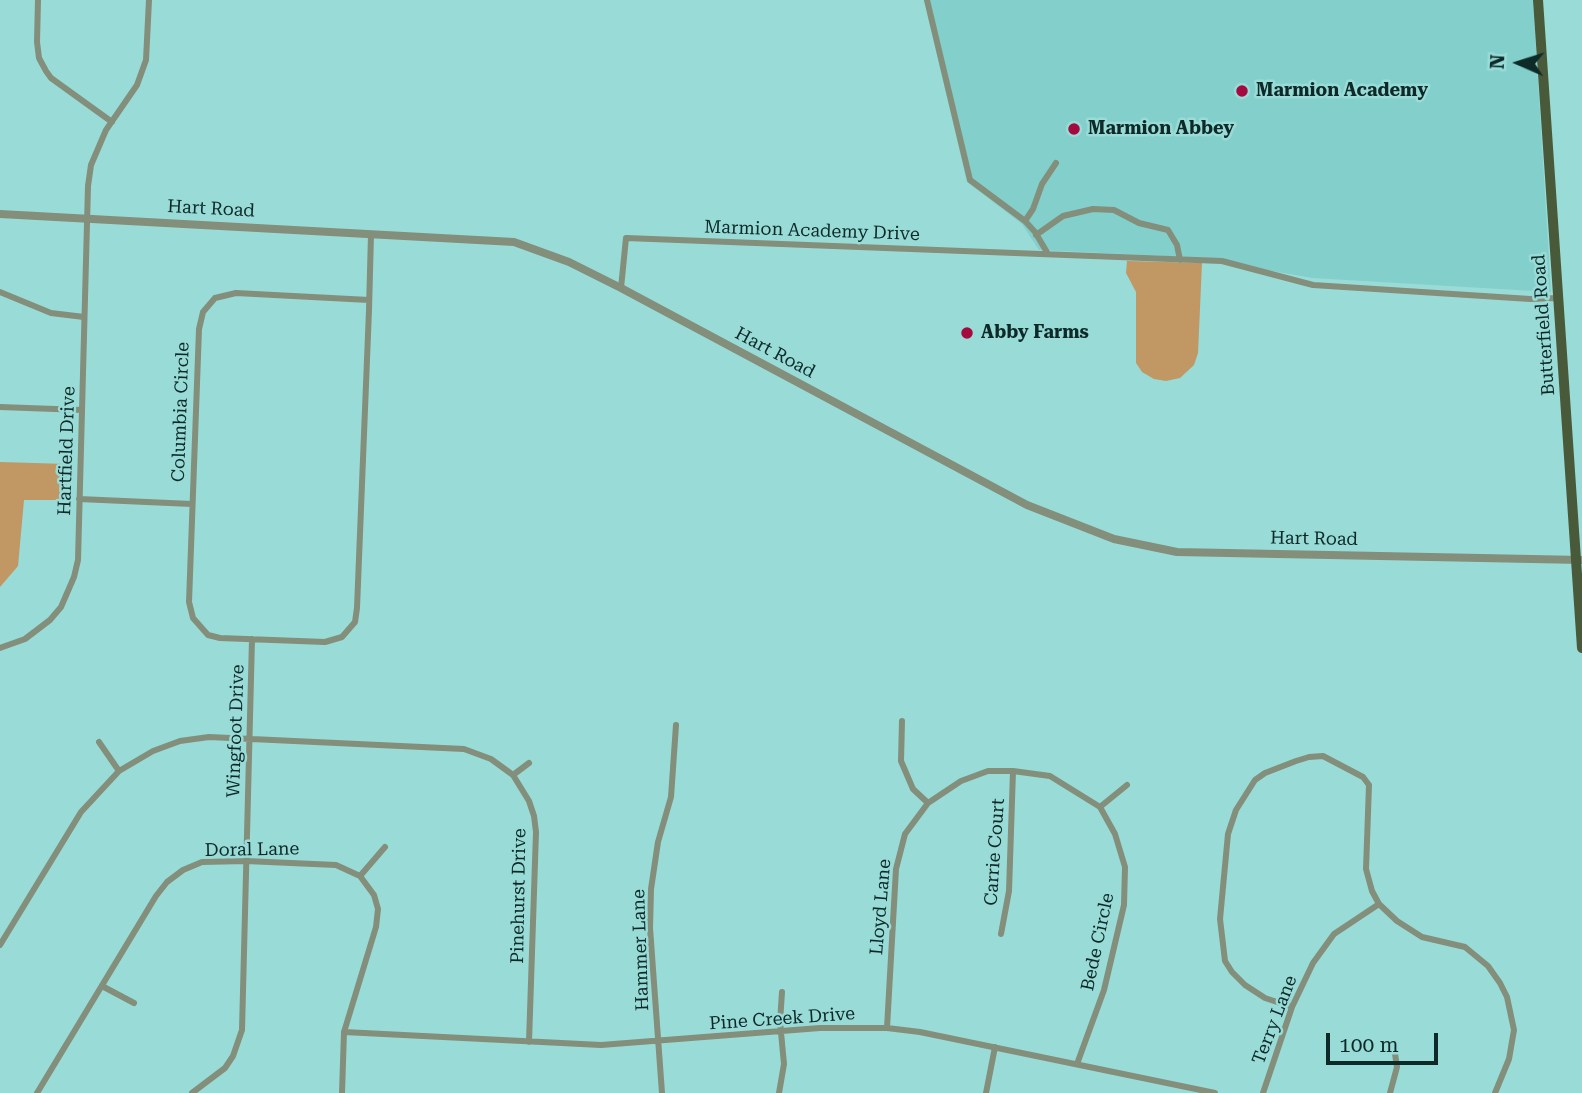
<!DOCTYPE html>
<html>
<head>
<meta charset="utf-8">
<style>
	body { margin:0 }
	#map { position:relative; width:1582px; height:1093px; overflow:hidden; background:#99dbd7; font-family:"Roboto Serif",serif }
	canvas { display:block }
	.north { position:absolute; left:1484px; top:28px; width:70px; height:70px; -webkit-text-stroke:5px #99dbd7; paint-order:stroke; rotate:273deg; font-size:19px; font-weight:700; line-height:28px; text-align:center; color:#0d2928 }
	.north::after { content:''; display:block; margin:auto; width:24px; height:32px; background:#0d2928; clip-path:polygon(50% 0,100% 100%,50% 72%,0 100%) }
	.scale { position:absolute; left:1326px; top:1033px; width:112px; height:32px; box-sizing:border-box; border:4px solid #0d2928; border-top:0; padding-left:9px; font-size:21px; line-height:24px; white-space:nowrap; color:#0d2928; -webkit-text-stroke:5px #99dbd7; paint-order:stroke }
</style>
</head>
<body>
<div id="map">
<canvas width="1582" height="1093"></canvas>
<div class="north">N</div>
<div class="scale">100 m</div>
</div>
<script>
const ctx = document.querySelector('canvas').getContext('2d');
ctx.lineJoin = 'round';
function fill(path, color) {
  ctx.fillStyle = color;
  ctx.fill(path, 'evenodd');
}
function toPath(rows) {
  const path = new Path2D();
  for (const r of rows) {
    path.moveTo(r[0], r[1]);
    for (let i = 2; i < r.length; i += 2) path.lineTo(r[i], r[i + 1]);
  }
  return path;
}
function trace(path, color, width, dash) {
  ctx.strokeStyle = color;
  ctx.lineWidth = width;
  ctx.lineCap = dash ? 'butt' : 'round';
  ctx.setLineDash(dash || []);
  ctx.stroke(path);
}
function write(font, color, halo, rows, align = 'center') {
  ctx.font = font + ' "Roboto Serif",serif';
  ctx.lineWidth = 5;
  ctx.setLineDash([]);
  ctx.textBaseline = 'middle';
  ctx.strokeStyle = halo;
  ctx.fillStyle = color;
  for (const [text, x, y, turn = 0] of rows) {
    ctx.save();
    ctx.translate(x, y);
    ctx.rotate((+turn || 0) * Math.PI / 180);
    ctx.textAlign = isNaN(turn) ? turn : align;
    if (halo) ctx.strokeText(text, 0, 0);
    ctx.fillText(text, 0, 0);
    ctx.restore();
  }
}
fill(toPath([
	[924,0,1533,0,1551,292,1313,278,1189,257,1039,250,1022,224,967,182]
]), '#83cfcb');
fill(toPath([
	[1127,261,1202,263,1198,353,1194,365,1180,378,1166,381,1154,379,1142,372,1136,363,1136,292,1126,273],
	[0,462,67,464,66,500,24,500,18,566,0,587]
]), '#c19763');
trace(toPath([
	[38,0,37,42,39,58,46,71,51,78,112,122],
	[927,0,970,180,1025,221,1035,232,1048,254],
	[1025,221,1033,209,1042,184,1056,163],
	[1036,235,1063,216,1093,209,1114,210,1139,223,1168,230,1177,245,1180,260],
	[621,288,626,238,1222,261,1313,285,1530,299,1558,298],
	[0,292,51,313,84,317],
	[369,300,236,293,215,298,203,312,199,329,189,602,193,618,208,635,220,638,325,642,342,637,355,622,357,608,369,310,371,234],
	[0,407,82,410],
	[79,499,192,504],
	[0,648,25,639,50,620,61,607,74,577,78,560,88,186,91,165,106,130,137,85,146,60,149,0],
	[902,721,901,761,913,789,928,803],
	[99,742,119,771],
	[513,775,529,763],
	[1100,807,1127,785],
	[360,876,385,847],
	[1001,934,1009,891,1013,771],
	[0,945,81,812,119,771,153,751,180,741,209,737,464,749,491,759,513,775,529,801,534,816,536,832,529,1042],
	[102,986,134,1003],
	[1292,1007,1265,998,1245,985,1232,972,1225,961,1220,919,1228,834,1236,810,1255,780,1265,773,1296,761,1309,757,1323,756,1363,777,1369,785,1366,869,1372,891,1379,904,1397,921,1422,937,1465,947,1488,966,1500,983,1507,997,1514,1030,1509,1059,1495,1093],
	[887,1028,896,869,905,834,928,803,961,781,988,771,1013,771,1050,776,1100,807,1115,834,1125,867,1124,905,1104,990,1077,1064],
	[344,1032,601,1045,820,1028,887,1028,920,1032,1215,1093],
	[37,1093,156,896,167,882,183,870,202,862,246,861,336,865,360,876,374,895,378,909,376,927,344,1032,342,1093],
	[192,1093,225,1068,233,1056,242,1030,252,639],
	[662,1093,650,928,651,889,658,842,671,797,676,725],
	[779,1093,784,1064,780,1022,782,992],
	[986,1093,995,1047],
	[1263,1093,1292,1007,1313,963,1334,934,1379,904],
	[1390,1093,1397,1067,1394,1047]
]), '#838e7b', 6);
trace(toPath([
	[0,214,514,242,569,262,621,288,1027,505,1114,539,1177,552,1582,560]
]), '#838e7b', 8);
trace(toPath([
	[1538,0,1582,648]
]), '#485a39', 10);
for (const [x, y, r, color] of [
	[1242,91,7,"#a50a3f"],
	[1074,129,7,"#a50a3f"],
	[967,333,7,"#a50a3f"]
]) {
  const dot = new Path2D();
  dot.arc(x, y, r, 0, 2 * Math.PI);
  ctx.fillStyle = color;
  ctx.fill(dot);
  trace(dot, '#99dbd7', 2.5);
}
write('bold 18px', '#0d2928', '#99dbd7', [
	["Marmion Academy",1256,91],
	["Marmion Abbey",1088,129],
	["Abby Farms",981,333]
], 'left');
write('18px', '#0d2928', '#99dbd7', [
	["Hart Road",211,209,3],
	["Marmion Academy Drive",812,231,2],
	["Butterfield Road",1544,325,-94],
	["Hart Road",775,353,28],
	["Columbia Circle",181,412,-88],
	["Hartfield Drive",67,451,-88],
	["Hart Road",1314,539,1],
	["Wingfoot Drive",236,731,-88],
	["Doral Lane",252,850,-1],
	["Carrie Court",995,852,-86],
	["Pinehurst Drive",519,896,-89],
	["Lloyd Lane",881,907,-85],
	["Bede Circle",1098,942,-78],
	["Hammer Lane",641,950,-92],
	["Pine Creek Drive",782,1019,-4],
	["Terry Lane",1275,1020,-69]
]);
</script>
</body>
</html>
